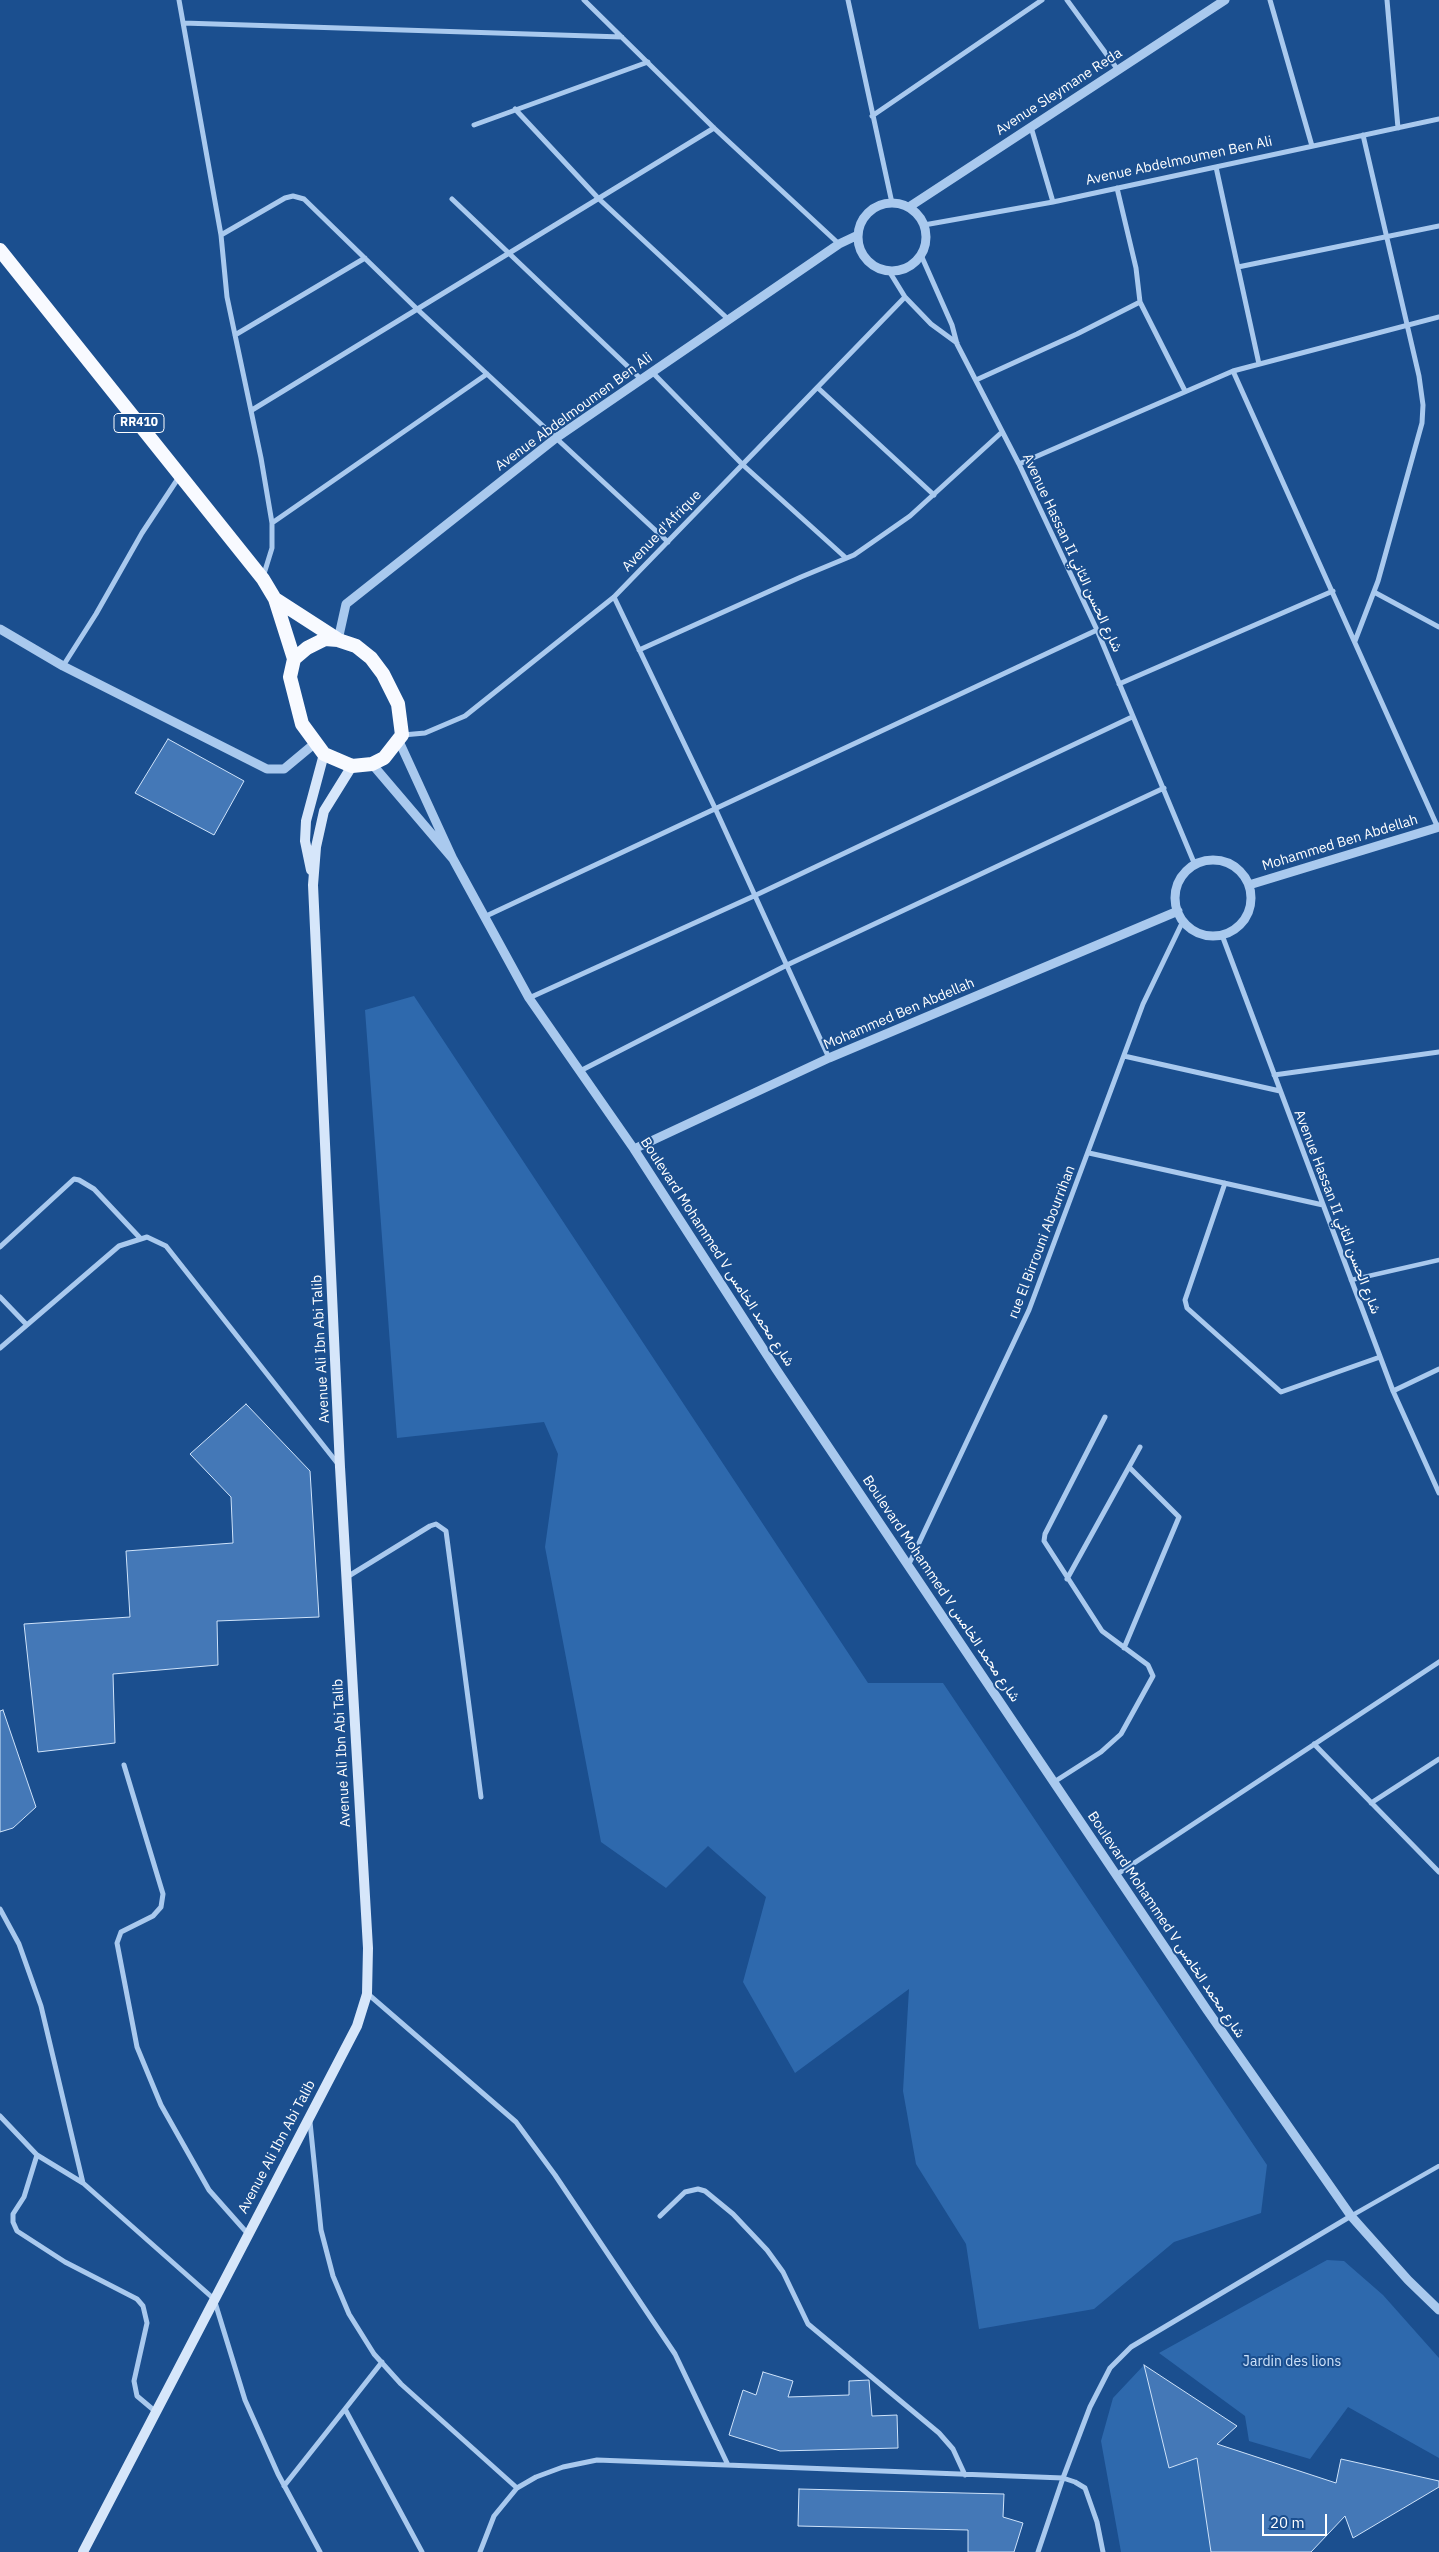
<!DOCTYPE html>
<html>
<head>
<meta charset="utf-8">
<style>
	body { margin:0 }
	#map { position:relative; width:1439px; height:2552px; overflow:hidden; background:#1b4f8f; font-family:"IBM Plex Sans",sans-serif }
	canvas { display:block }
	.scale { position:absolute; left:1262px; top:2514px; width:65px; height:22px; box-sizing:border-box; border:2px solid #fff; border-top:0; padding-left:6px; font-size:15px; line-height:18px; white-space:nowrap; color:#fff; -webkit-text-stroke:4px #1b4f8f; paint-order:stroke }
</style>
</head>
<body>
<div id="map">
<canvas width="1439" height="2552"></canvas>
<div class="scale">20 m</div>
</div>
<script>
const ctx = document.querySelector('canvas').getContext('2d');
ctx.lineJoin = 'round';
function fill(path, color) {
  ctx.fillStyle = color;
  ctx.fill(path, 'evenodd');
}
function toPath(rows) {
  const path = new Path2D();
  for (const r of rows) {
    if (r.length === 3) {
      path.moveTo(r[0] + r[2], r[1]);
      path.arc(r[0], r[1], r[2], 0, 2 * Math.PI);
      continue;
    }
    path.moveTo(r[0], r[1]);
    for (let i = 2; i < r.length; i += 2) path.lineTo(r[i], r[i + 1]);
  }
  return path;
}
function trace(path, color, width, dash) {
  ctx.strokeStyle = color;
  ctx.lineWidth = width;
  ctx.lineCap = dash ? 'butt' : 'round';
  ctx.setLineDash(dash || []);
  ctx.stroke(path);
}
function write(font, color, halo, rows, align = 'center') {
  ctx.font = font + ' "IBM Plex Sans",Vazirmatn,sans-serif';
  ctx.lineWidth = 4;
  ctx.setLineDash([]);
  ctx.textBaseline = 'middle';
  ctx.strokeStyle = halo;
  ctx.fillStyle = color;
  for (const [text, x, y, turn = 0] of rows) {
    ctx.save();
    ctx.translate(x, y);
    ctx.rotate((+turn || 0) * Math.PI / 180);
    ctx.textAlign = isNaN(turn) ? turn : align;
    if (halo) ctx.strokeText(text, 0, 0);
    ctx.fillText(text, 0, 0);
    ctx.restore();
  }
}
fill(toPath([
	[414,996,868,1683,943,1683,1267,2165,1261,2213,1174,2242,1094,2309,979,2329,966,2244,916,2164,903,2091,909,1989,795,2073,743,1982,766,1897,708,1846,666,1888,601,1842,545,1547,558,1454,544,1422,397,1438,365,1010],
	[1327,2260,1344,2261,1383,2295,1439,2358,1439,2458,1348,2407,1310,2459,1249,2441,1245,2416,1159,2353],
	[1144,2365,1169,2468,1197,2458,1211,2552,1121,2552,1101,2441,1113,2398]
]), '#2e69ad');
const building = toPath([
	[168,739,244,781,214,835,135,793,168,739],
	[246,1404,310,1471,319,1617,217,1621,218,1665,113,1674,115,1743,38,1752,24,1624,130,1617,126,1551,233,1543,231,1497,190,1454,246,1404],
	[3,1710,36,1807,13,1828,0,1832,0,1711,3,1710],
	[1144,2365,1237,2426,1217,2444,1336,2483,1341,2459,1439,2481,1439,2487,1353,2538,1345,2516,1311,2552,1211,2552,1197,2458,1169,2468,1144,2365],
	[763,2372,793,2381,788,2397,849,2395,849,2381,869,2380,872,2416,897,2415,898,2448,780,2451,729,2435,743,2390,756,2395,763,2372],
	[799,2489,1004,2494,1003,2517,1023,2523,1014,2552,968,2552,968,2530,798,2526,799,2489]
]);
fill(building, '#4478b7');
trace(building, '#cfe3fa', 1);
trace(toPath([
	[1351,1280,1439,1260],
	[1351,2216,1439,2166]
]), '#a9c9ee', 4.5);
trace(toPath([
	[179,0,221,235,227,297,261,458,272,523,272,548,263,577],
	[584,0,714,128,839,244],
	[848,0,892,203],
	[1067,0,1118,70],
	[1270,0,1312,146],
	[1387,0,1398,128],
	[183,23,622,37],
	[515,109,598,198,729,320],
	[872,116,1042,0],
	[474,125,648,62],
	[1031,127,1053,202],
	[1216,167,1259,364],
	[452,199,642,380],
	[924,225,1053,202,1439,119],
	[221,235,285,198,293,196,304,199,417,309,668,542],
	[921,255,952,325,957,344,1019,464,1097,630,1195,865],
	[1238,267,1439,226],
	[889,271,905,297,931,324,957,343],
	[1140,302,1185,391],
	[235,335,365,258],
	[1233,371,1438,828],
	[653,373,743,465,846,558],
	[976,380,1077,334,1140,302,1136,268,1117,188],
	[818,388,934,495],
	[252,410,714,128],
	[1019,464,1233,371,1439,317],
	[272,523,487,374],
	[1374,592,1439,627],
	[614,597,715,808,829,1058],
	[1355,641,1378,581,1422,423,1423,405,1419,376,1363,135],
	[639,650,801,577,854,555,910,516,1002,432],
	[63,666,96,614,142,533,179,477],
	[1119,684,1333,591],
	[403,735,425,733,465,716,614,597,905,297],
	[484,917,1097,630],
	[1222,935,1393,1391,1439,1493],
	[529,998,754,896,1132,717],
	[1124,1056,1280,1091],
	[580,1071,787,965,1164,788],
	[1274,1075,1439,1052],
	[1089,1153,1323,1205],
	[1225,1183,1185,1300,1187,1308,1281,1392,1380,1357],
	[0,1247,74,1179,79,1180,94,1189,141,1239],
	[0,1297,26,1324],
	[0,1348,119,1246,147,1237,166,1246,338,1464],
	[1393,1391,1439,1369],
	[909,1564,1029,1310,1143,1004,1183,921],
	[347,1577,430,1526,436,1524,446,1531,481,1797],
	[1067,1579,1140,1447],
	[1124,1648,1179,1517,1129,1467],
	[1314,1744,1439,1872],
	[124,1765,163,1894,161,1907,153,1916,121,1932,117,1943,137,2047,161,2105,209,2190,248,2234],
	[1054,1782,1101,1752,1121,1734,1153,1676,1148,1665,1102,1631,1044,1541,1045,1534,1105,1417],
	[1371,1803,1439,1759],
	[1116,1875,1439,1662],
	[0,1909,19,1944,41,2006,83,2183],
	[368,1994,516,2122,555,2175,675,2354,728,2465],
	[0,2116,37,2155,83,2183,214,2299,245,2400,278,2474,320,2552],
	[310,2122,321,2230,333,2276,349,2314,374,2354,401,2384,517,2488],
	[37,2155,24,2197,13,2214,13,2222,17,2231,65,2262,137,2299,143,2306,147,2323,134,2381,137,2396,156,2412],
	[660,2216,685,2192,698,2189,705,2191,733,2214,767,2250,783,2272,808,2324,939,2433,953,2449,965,2475],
	[345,2409,382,2362],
	[284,2486,345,2409,422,2552],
	[480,2552,494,2516,517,2488,536,2477,563,2467,597,2460,1063,2478,1090,2407,1110,2368,1131,2347,1351,2216],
	[1038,2552,1063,2478,1075,2482,1085,2488,1097,2522,1103,2552]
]), '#a9c9ee', 5);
trace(toPath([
	[892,237,34],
	[909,207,1225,0],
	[0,629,63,666,267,769,284,769,314,744],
	[338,640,346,604,556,438,839,244,858,235],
	[372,764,453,859,398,739],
	[453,859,529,998,634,1149,776,1369,1207,2010,1351,2216,1408,2280,1439,2310],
	[1213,898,38],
	[1249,885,1439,827],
	[634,1149,829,1058,1178,911]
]), '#a9c9ee', 9);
trace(toPath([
	[311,870,305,841,306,821,324,754],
	[83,2552,357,2026,367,1994,368,1948,340,1467,313,885,316,847,324,811,352,766]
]), '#d6e6fa', 10);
trace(toPath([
	[0,250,263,579,275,599,294,659],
	[275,599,337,639],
	[325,639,338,640,356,646,371,658,383,674,398,704,402,735,384,758,372,764,352,766,324,754,302,724,290,677,294,659,307,648,325,639]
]), '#f8faff', 14);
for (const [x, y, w] of [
	[139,423,50]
]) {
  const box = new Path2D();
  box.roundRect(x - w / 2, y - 9.5, w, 19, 4);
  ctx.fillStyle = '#1b4f8f';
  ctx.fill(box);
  trace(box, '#fff', 1);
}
write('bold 12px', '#fff', null, [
	["RR410",139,423]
]);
write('14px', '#fff', '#1b4f8f', [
	["Avenue Sleymane Reda",1059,92,-33],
	["Avenue Abdelmoumen Ben Ali",1179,161,-12],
	["Avenue Abdelmoumen Ben Ali",574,412,-36],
	["Avenue d'Afrique",662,531,-46],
	["Avenue Hassan II شارع الحسن الثاني",1072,553,65],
	["Mohammed Ben Abdellah",1340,843,-17],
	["Mohammed Ben Abdellah",899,1014,-23],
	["Avenue Hassan II شارع الحسن الثاني",1337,1212,69],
	["rue El Birrouni Abourrihan",1042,1242,-69],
	["Boulevard Mohammed V شارع محمد الخامس",717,1252,57],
	["Avenue Ali Ibn Abi Talib",321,1349,-93],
	["Boulevard Mohammed V شارع محمد الخامس",941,1589,56],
	["Avenue Ali Ibn Abi Talib",342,1753,-93],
	["Boulevard Mohammed V شارع محمد الخامس",1166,1925,56],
	["Avenue Ali Ibn Abi Talib",277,2147,-62]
]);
write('14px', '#cfe3fa', '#1b4f8f', [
	["Jardin des lions",1292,2362]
]);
</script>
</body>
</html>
